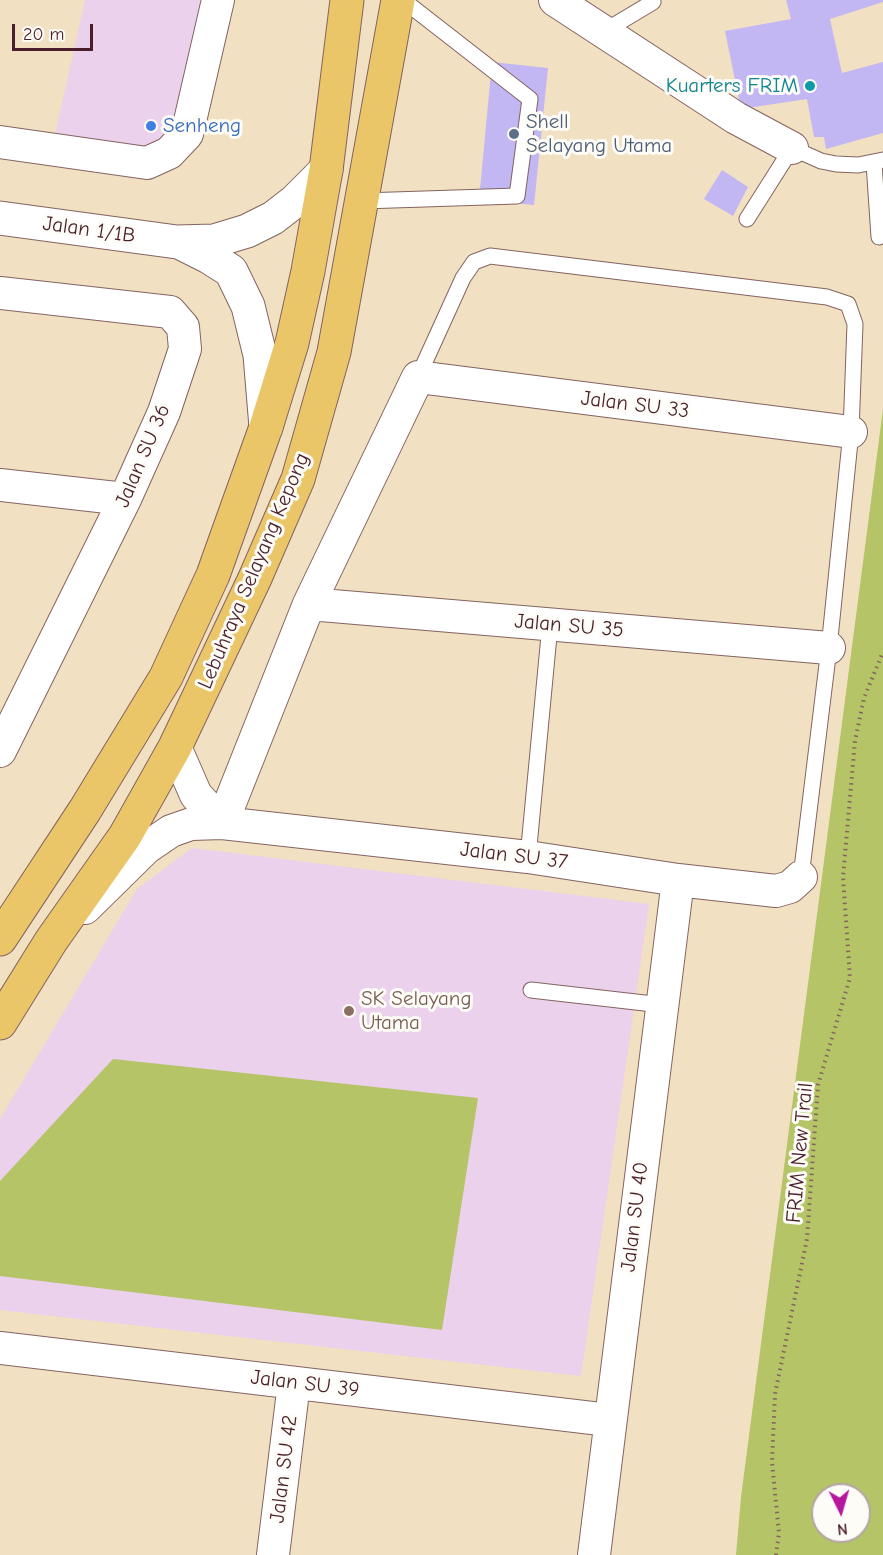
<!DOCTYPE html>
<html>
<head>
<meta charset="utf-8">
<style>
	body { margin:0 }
	#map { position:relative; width:883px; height:1555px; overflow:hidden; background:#f1e0c2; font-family:"Comic Neue",sans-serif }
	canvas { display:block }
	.north { position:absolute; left:811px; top:1483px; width:60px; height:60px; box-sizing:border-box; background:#fdfcf7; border:2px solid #b5a4a5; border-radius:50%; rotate:175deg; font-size:16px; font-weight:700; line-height:24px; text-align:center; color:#4a1f2b }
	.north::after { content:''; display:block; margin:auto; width:21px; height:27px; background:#b5179e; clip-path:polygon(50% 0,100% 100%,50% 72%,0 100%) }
	.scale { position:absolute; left:12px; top:24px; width:81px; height:27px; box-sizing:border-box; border:3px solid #4a1f2b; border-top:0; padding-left:8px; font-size:18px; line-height:21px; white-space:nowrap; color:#4a1f2b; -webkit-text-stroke:4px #fdfcf7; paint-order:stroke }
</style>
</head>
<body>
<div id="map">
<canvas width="883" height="1555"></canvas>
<div class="north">N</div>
<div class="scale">20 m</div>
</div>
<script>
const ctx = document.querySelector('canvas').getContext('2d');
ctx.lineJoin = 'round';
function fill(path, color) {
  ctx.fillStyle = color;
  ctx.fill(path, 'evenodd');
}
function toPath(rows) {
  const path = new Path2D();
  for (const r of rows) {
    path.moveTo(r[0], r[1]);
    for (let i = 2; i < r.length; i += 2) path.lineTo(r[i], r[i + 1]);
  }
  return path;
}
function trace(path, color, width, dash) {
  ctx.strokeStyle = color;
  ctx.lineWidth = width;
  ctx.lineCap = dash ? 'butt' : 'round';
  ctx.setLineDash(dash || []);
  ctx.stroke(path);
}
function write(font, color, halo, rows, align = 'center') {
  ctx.font = font + ' "Comic Neue",sans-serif';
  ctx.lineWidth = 6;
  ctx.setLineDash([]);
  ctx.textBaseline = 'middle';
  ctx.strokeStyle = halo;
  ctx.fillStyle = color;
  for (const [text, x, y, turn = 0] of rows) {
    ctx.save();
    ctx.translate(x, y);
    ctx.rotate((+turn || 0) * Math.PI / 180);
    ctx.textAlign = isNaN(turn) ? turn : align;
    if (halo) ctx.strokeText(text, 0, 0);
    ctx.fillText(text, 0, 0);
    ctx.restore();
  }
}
fill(toPath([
	[85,0,205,0,176,129,145,151,54,140],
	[192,848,649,904,581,1376,0,1310,0,1119,137,889]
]), '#ebd1ec');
fill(toPath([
	[883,409,883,1555,736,1555,741,1497],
	[823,1495,859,1495,859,1531,823,1531],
	[113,1059,478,1098,442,1330,0,1276,0,1181]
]), '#b5c466');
fill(toPath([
	[786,0,883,0,883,2,830,19,842,73,883,62,883,133,826,149,824,137,814,137,807,99,741,109,725,31,791,19],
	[492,62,548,68,534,205,479,200],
	[722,170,748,187,733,216,704,199]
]), '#c2b7f2');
const service = toPath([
	[603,32,653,2],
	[874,163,879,237],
	[362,201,517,196,530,99,403,0],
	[747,219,792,148,821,161,836,164,858,165,883,160],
	[418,377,463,278,474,262,490,256,827,297,848,304,855,324,851,432,829,648,801,877],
	[528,857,550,625],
	[531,990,662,1005]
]);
const minor = toPath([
	[555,0,736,118,792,148],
	[0,142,147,163,169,153,187,134,218,0],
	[0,293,170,312,183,327,185,349,164,412,125,499,0,751],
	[0,485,125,499],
	[309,604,829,648],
	[175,747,196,795,222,823],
	[222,823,309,604,418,377,851,432],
	[85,908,146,848,171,831,191,824,222,823,528,857,678,880,776,891,790,887,801,877],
	[0,1348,609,1420],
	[273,1555,294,1383],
	[594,1555,678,880]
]);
const tertiary = toPath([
	[0,218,177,242,214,241,247,231,273,218,295,201,326,170],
	[179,242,209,257,231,271,248,306,260,355,266,427]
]);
const primary = toPath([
	[0,939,85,810,166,677,213,575,266,427,292,343,308,271,326,170,347,0],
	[0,1023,51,941,125,836,175,747,255,578,298,479,334,352,398,0]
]);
trace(service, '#846360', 17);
trace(minor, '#846360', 34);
trace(tertiary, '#846360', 35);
trace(primary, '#846360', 35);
trace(toPath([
	[776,1555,779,1533,772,1462,775,1394,807,1239,818,1085,850,978,843,877,855,741,864,698,883,652]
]), '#846360', 4, [1.5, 4.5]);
trace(service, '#fff', 15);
trace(minor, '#fff', 32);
trace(tertiary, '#fff', 33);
trace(primary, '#ebc669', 33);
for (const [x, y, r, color] of [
	[810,86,6,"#0f9aa8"],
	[151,126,6,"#3f7fe0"],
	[514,134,6,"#5c6f8a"],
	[349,1011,6,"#8d6e63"]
]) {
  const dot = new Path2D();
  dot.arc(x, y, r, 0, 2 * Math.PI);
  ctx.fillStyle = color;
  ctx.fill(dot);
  trace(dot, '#fdfcf7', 2);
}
write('21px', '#0d838f', '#fdfcf7', [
	["Kuarters FRIM",798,86]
], 'right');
write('21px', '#4e5e75', '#fdfcf7', [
	["Shell",526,122],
	["Selayang Utama",526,146]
], 'left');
write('21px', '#366cbe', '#fdfcf7', [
	["Senheng",163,126]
], 'left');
write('21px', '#4a1f2b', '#fdfcf7', [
	["Jalan 1/1B",89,230,8],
	["Jalan SU 33",635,405,7],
	["Jalan SU 36",143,456,-67],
	["Lebuhraya Selayang Kepong",254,571,-67],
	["Jalan SU 35",569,626,5],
	["Jalan SU 37",514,856,7],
	["FRIM New Trail",800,1153,-85],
	["Jalan SU 40",635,1217,-83],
	["Jalan SU 39",305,1384,7],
	["Jalan SU 42",284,1469,-83]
]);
write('21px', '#785e54', '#fdfcf7', [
	["SK Selayang",361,999],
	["Utama",361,1023]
], 'left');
</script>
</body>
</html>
